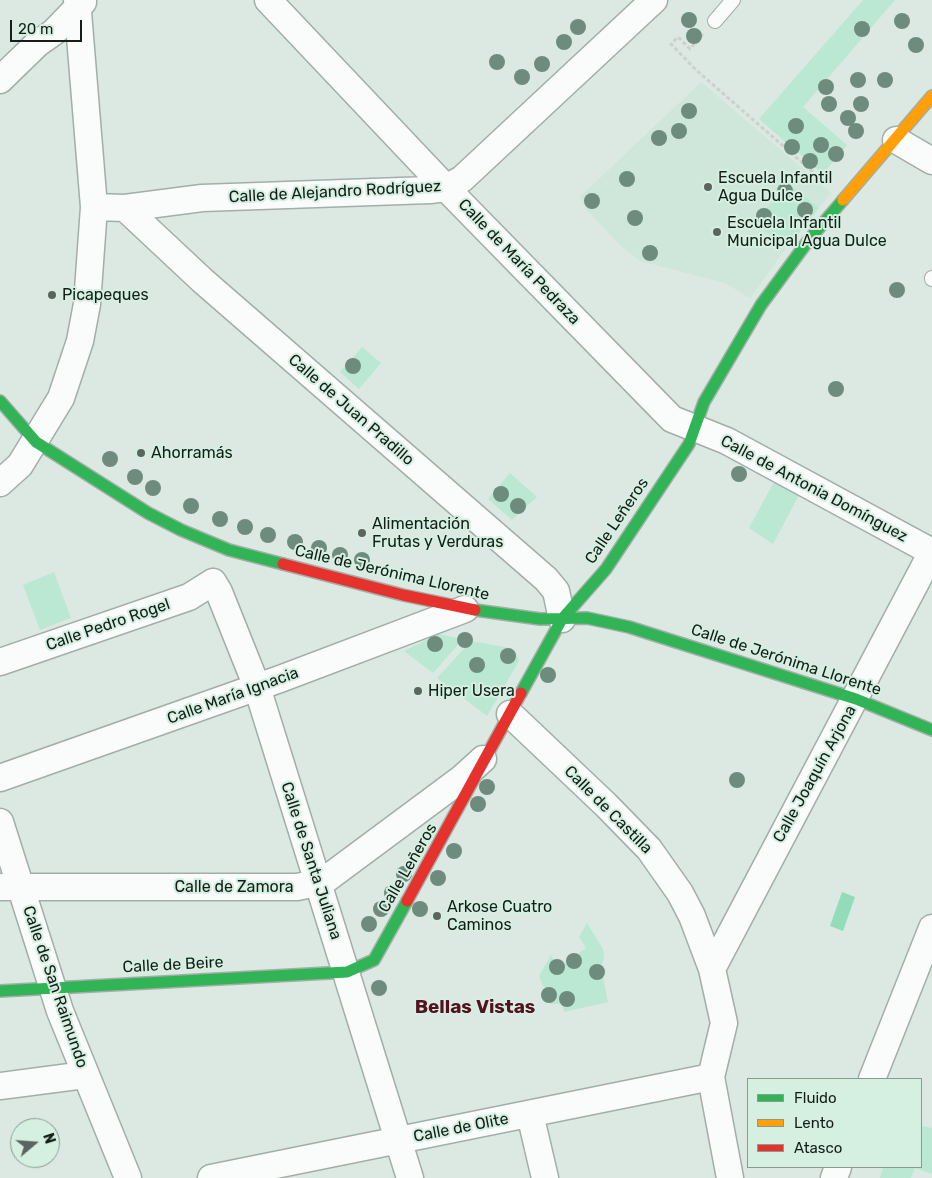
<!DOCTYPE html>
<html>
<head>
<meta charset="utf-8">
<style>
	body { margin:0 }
	#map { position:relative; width:932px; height:1178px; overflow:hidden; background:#dbe9e2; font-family:Rubik,sans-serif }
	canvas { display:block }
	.legend { position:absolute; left:747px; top:1078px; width:175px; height:90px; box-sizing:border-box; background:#d5efe1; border:1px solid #889b91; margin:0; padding:6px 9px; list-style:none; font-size:15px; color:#141e19 }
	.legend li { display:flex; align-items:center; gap:10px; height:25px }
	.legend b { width:25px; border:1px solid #889b91 }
	.north { position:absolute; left:10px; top:1118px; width:50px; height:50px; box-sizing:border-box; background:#d5efe1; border:1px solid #889b91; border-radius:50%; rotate:72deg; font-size:14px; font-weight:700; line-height:20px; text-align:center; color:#141e19 }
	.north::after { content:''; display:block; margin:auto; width:18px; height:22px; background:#5a655f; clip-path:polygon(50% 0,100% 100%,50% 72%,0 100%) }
	.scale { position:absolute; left:10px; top:20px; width:72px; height:22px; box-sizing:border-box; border:2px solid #141e19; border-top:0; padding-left:6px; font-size:15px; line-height:18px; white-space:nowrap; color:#141e19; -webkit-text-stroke:4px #d5efe1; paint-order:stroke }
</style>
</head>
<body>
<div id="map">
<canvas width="932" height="1178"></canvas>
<ul class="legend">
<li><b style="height:6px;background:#30b455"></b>Fluido</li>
<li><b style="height:6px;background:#ff9f0a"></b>Lento</li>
<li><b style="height:6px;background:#e5322d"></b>Atasco</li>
</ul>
<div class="north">N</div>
<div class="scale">20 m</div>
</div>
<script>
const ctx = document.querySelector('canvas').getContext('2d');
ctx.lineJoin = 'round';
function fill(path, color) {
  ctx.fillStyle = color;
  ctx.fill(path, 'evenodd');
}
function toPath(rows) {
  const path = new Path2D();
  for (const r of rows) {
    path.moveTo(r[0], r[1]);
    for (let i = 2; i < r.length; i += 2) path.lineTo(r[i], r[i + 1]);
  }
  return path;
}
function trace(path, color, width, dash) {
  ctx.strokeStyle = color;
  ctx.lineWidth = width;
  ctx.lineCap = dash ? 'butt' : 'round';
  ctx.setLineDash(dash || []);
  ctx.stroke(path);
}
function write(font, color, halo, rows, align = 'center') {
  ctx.font = font + ' Rubik,sans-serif';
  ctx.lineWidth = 4;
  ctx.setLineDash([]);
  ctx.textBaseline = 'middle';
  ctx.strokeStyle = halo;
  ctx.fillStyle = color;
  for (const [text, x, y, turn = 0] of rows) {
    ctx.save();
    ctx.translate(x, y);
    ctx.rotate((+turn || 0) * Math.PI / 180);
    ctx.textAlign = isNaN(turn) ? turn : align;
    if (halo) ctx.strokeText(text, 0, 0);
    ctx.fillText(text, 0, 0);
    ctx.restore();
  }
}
fill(toPath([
	[701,82,831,193,784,251,750,298,725,283,640,261,621,246,586,209,580,197]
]), '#cee7da');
fill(toPath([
	[863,0,895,0,803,107,847,145,823,174,759,119],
	[790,185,819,208,788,247,753,222],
	[362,347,381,363,359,389,340,372],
	[510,473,537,497,512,520,488,499],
	[774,482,799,495,773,544,749,528],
	[54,572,71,618,40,630,23,585],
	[438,634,463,639,433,673,404,651],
	[471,641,510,648,516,652,519,661,487,716,437,678],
	[587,923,603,949,604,958,601,967,608,1002,564,1012,562,1004,550,1004,539,976,551,955,558,968,586,948,579,937],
	[921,1126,932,1128,932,1174,915,1168,911,1178,880,1178,883,1167,921,1167]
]), '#bbe8d2');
fill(toPath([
	[842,892,855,897,843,931,830,926]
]), '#93dcba');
const lane = toPath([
	[715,21,733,0],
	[932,278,932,279]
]);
const street = toPath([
	[268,0,446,188,672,419,727,441,932,552],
	[0,80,37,44,54,32,83,2],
	[896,140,932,161],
	[94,207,125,208,202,198,430,190,446,188,462,179,654,0],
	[125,208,203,281,546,579,556,591,562,619],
	[0,483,20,465,61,398,80,341,87,304,94,207,77,0],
	[213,582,219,592,257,687,410,1178],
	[0,662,189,597,213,582],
	[510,714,606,805,649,849,680,893,692,916,712,969,724,1023,711,1077,730,1178],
	[0,778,280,679,465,609],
	[0,822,60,1011,128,1178],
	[0,887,297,887,317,883,325,880,461,779,483,759],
	[712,969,932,552],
	[872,1079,932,928],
	[0,1086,85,1075],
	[530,1114,545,1178],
	[211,1178,711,1077],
	[834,1178,838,1167]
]);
const fast = toPath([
	[0,401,36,442,148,513,181,530,229,550,283,564],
	[475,610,540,619,587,618,629,627,856,699,932,730],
	[521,693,562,619,606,569,689,444,704,402,761,305,808,241,843,200],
	[0,991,347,972,374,960,407,901]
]);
const slow = toPath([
	[843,200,932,96]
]);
const jam = toPath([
	[283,564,403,595,475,610],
	[407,901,521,693]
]);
trace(lane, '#a3aea8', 16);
trace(street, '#a3aea8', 29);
trace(fast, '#a3aea8', 14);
trace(slow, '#a3aea8', 14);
trace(jam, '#a3aea8', 14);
trace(toPath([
	[703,34,690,49,678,37,671,44,695,69,821,179]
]), '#cdd1ce', 3, [4, 2.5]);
trace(lane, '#fafcfb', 14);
trace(street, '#fafcfb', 26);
trace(fast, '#30b455', 11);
trace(slow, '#ff9f0a', 11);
trace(jam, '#e5322d', 11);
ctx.fillStyle = '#6e8c7e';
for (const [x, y] of [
	[689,20],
	[902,21],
	[578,27],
	[862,29],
	[694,36],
	[564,42],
	[916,45],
	[497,62],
	[542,64],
	[522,77],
	[858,80],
	[885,80],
	[826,87],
	[829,104],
	[861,104],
	[689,111],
	[848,118],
	[796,126],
	[679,131],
	[856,131],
	[659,138],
	[821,145],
	[792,147],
	[836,154],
	[810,161],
	[627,179],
	[785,191],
	[592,201],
	[805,210],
	[764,216],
	[635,218],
	[650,253],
	[897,290],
	[353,366],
	[836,389],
	[110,459],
	[739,474],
	[135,477],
	[153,488],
	[501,494],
	[191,506],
	[518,506],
	[220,519],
	[245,527],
	[268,535],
	[295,542],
	[319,548],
	[340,555],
	[362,560],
	[465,640],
	[435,644],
	[508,656],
	[477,665],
	[548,675],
	[737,780],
	[487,787],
	[478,804],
	[454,851],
	[404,874],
	[438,878],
	[392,893],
	[381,909],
	[420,909],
	[369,924],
	[574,961],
	[557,967],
	[597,972],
	[379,988],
	[549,995],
	[567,999]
]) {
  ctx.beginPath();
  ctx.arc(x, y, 8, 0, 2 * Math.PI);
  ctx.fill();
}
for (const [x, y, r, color] of [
	[708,187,5,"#5a655f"],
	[717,232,5,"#5a655f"],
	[52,295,5,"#5a655f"],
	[141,453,5,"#5a655f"],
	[362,533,5,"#5a655f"],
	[418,691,5,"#5a655f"],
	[437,916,5,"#5a655f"]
]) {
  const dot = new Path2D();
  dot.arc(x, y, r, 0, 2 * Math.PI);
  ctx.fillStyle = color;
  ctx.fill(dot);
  trace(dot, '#d5efe1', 2);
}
write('16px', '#141e19', '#d5efe1', [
	["Escuela Infantil",718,178],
	["Agua Dulce",718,196],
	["Escuela Infantil",727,223],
	["Municipal Agua Dulce",727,241],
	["Picapeques",62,295],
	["Ahorramás",151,453],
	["Alimentación",372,524],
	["Frutas y Verduras",372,542],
	["Hiper Usera",428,691],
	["Arkose Cuatro",447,907],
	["Caminos",447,925]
], 'left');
write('16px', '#141e19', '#d5efe1', [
	["Calle de Alejandro Rodríguez",335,192,-3],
	["Calle de María Pedraza",519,262,46],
	["Calle de Juan Pradillo",351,410,41],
	["Calle de Antonia Domínguez",814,489,28],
	["Calle Leñeros",617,521,-56],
	["Calle de Jerónima Llorente",392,573,13],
	["Calle Pedro Rogel",108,625,-19],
	["Calle de Jerónima Llorente",786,660,18],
	["Calle María Ignacia",233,696,-20],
	["Calle Joaquín Arjona",815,774,-61],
	["Calle de Castilla",608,810,45],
	["Calle de Santa Juliana",311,861,72],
	["Calle Leñeros",408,868,-60],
	["Calle de Zamora",234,887],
	["Calle de Beire",173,965,-3],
	["Calle de San Raimundo",55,987,71],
	["Calle de Olite",461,1128,-11]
]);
write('bold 19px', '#561121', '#d5efe1', [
	["Bellas Vistas",475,1008]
]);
</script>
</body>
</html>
